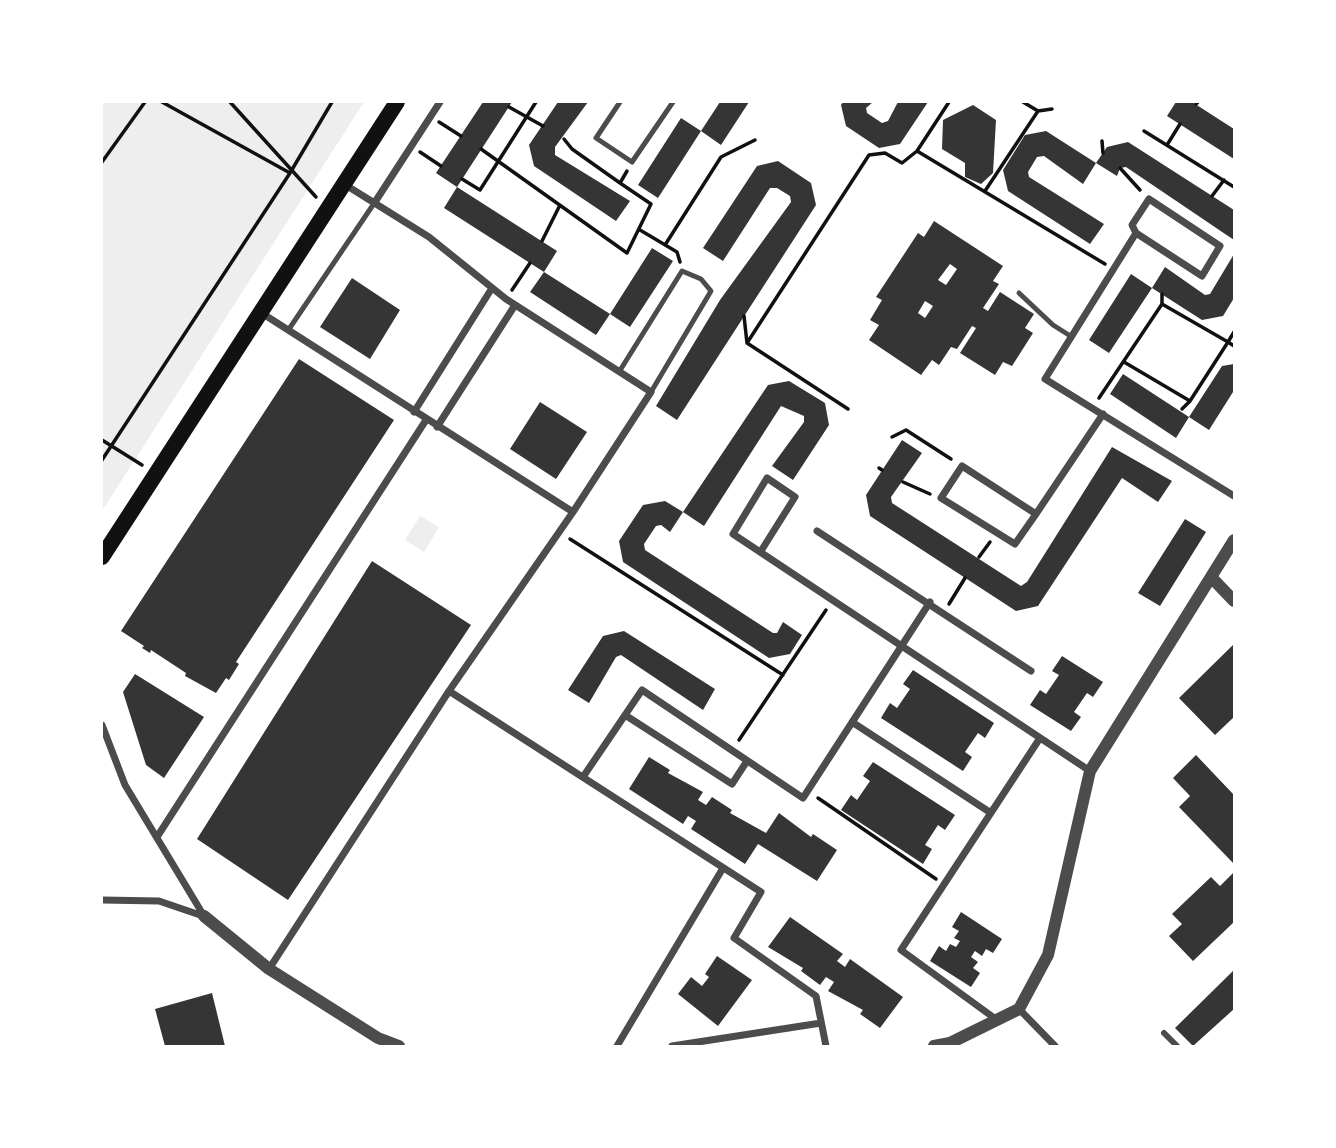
<!DOCTYPE html>
<html>
<head>
<meta charset="utf-8">
<style>
	body { margin:0 }
	#map { position:relative; width:1336px; height:1148px; overflow:hidden; background:#fff; font-family:Manrope,sans-serif }
	canvas { display:block }
	.frame { position:absolute; inset:0; border:103px solid #fff; pointer-events:none }
</style>
</head>
<body>
<div id="map">
<canvas width="1336" height="1148"></canvas>
<div class="frame"></div>
</div>
<script>
const ctx = document.querySelector('canvas').getContext('2d');
ctx.lineJoin = 'round';
function fill(path, color) {
  ctx.fillStyle = color;
  ctx.fill(path, 'evenodd');
}
function toPath(rows) {
  const path = new Path2D();
  for (const r of rows) {
    path.moveTo(r[0], r[1]);
    for (let i = 2; i < r.length; i += 2) path.lineTo(r[i], r[i + 1]);
  }
  return path;
}
function trace(path, color, width, dash) {
  ctx.strokeStyle = color;
  ctx.lineWidth = width;
  ctx.lineCap = dash ? 'butt' : 'round';
  ctx.setLineDash(dash || []);
  ctx.stroke(path);
}
fill(toPath([
	[102,102,364,102,102,511],
	[420,516,439,527,424,552,405,540]
]), '#eee');
fill(toPath([
	[483,102,512,102,457,187,436,173],
	[558,102,588,102,555,147,555,155,630,201,616,221,534,166,529,145],
	[720,102,749,102,721,145,701,131],
	[843,102,873,102,866,108,867,113,882,123,888,121,898,102,928,102,900,144,879,148,846,126,841,105],
	[1176,102,1192,102,1234,129,1234,159,1167,116],
	[973,105,996,120,993,173,981,184,965,177,965,163,942,149,943,120],
	[681,118,701,131,658,198,638,185],
	[1046,131,1096,163,1083,184,1044,156,1037,157,1028,172,1029,177,1104,224,1090,244,1008,191,1003,170,1025,135],
	[1128,142,1234,210,1234,240,1126,167,1120,168,1117,176,1096,163,1107,147],
	[778,161,811,183,816,205,677,420,656,406,720,300,791,202,790,196,777,188,770,188,723,261,703,248,757,166],
	[457,187,557,251,544,272,610,314,596,335,530,292,544,272,444,208],
	[934,221,1003,266,993,281,999,284,983,308,988,311,1000,292,1034,314,1025,328,1033,333,1012,366,1003,362,995,375,960,353,976,328,972,326,957,349,951,347,939,365,932,360,921,375,869,340,879,325,870,320,882,300,876,297,918,233,924,237],
	[950,264,957,269,946,285,938,280],
	[925,301,933,306,925,318,918,313],
	[652,248,673,261,630,327,610,314],
	[1234,254,1234,298,1223,316,1202,320,1152,288,1165,267,1205,295,1210,294],
	[1131,274,1152,288,1109,353,1089,340],
	[352,278,400,310,370,359,320,327],
	[299,359,394,420,236,662,239,664,229,680,226,678,216,693,185,676,186,673,151,650,150,653,142,648,144,646,121,631],
	[1234,364,1233,392,1209,430,1189,417,1222,366],
	[1123,374,1189,417,1176,438,1110,394],
	[789,381,825,403,829,425,793,480,772,466,804,422,804,416,781,406,704,526,683,512,768,385],
	[540,402,587,432,556,479,510,449],
	[902,440,922,453,891,497,892,503,1021,586,1027,582,1112,447,1172,481,1158,502,1122,478,1038,606,1016,611,870,516,866,495],
	[665,501,683,512,670,532,661,525,656,526,644,544,645,550,773,633,777,633,783,622,802,635,790,654,769,658,623,562,619,541,643,505],
	[1185,519,1206,532,1160,606,1138,593],
	[372,561,471,625,288,900,197,839],
	[624,631,715,689,703,710,621,655,616,657,589,703,568,690,603,636],
	[1234,644,1234,717,1215,735,1179,698],
	[1062,656,1103,682,1093,697,1087,693,1074,712,1081,717,1071,731,1030,705,1040,690,1046,694,1059,675,1052,671],
	[913,670,994,723,985,738,978,733,965,752,972,757,963,771,881,718,890,703,897,708,910,689,903,684],
	[135,674,204,717,164,778,146,765,123,692],
	[1196,755,1234,795,1234,864,1179,807,1190,796,1173,778],
	[649,757,670,770,668,773,703,792,698,800,706,805,712,797,732,810,730,813,766,833,779,813,811,837,813,834,837,850,817,881,758,844,745,864,691,829,696,821,688,816,683,824,629,789],
	[873,762,955,815,945,830,938,825,925,845,932,849,923,864,841,810,851,795,857,800,870,781,863,776],
	[1234,872,1234,922,1193,961,1169,936,1182,924,1172,914,1211,877,1220,886],
	[961,912,1002,939,993,953,986,949,982,956,975,951,971,957,978,962,973,968,980,973,971,987,930,961,939,946,946,951,950,944,956,947,960,941,954,938,959,931,952,927],
	[790,917,843,954,837,961,845,967,850,959,903,997,880,1028,860,1014,863,1010,828,991,834,982,826,977,820,985,801,971,803,968,768,947],
	[717,956,752,980,718,1026,678,994,691,977,702,986,709,977,705,974],
	[1234,970,1234,1009,1193,1046,1175,1028],
	[212,993,225,1046,165,1046,155,1009]
]), '#353535');
trace(toPath([
	[162,102,290,173],
	[230,102,316,197],
	[949,102,917,151,1105,264],
	[1196,104,1198,102],
	[509,107,543,126],
	[1038,111,1052,109],
	[439,122,461,136],
	[1144,131,1234,187],
	[564,139,572,149,620,183],
	[1102,141,1103,153],
	[1167,145,1180,124],
	[481,149,627,253,651,204,620,183,627,171],
	[420,152,441,166],
	[102,162,145,102],
	[1120,168,1140,190],
	[462,179,480,190,536,102],
	[985,191,1038,111,1023,102],
	[1212,196,1224,180],
	[640,230,677,252,680,262],
	[542,241,560,205],
	[665,245,721,157,755,140],
	[512,290,530,263],
	[1162,304,1162,294],
	[744,316,747,343,848,409],
	[747,343,869,155,885,153,902,163,917,151],
	[1124,362,1190,401,1228,342,1234,346],
	[1099,398,1162,304,1228,342,1234,332],
	[1182,409,1190,401],
	[892,437,906,430,951,459],
	[102,440,142,465],
	[102,460,290,173,332,102],
	[879,468,882,470],
	[903,482,930,494],
	[570,539,783,675],
	[979,557,990,542],
	[949,604,965,578],
	[739,740,826,610],
	[818,798,936,879]
]), '#111', 3.5);
trace(toPath([
	[620,102,596,138,632,162,673,102],
	[1019,293,1053,325,1072,337],
	[289,329,375,202],
	[619,372,682,271,701,279,711,291,651,392]
]), '#4c4c4c', 5);
trace(toPath([
	[1164,1033,1177,1046]
]), '#4c4c4c', 6);
trace(toPath([
	[1149,199,1220,246,1202,276,1136,233,1132,225,1149,199],
	[375,202,440,102],
	[1136,233,1045,379,1234,496],
	[260,312,573,512],
	[414,412,492,288],
	[437,427,515,305],
	[1036,514,962,466,941,498,1015,544,1036,514,1103,414],
	[817,531,1031,671],
	[761,551,795,497,767,478,733,534,1090,771],
	[449,691,761,892,734,938,816,996,826,1046],
	[625,715,732,784,747,761],
	[852,722,991,813],
	[102,725,125,785,204,916],
	[583,777,642,690,803,798,930,602],
	[157,837,426,420],
	[102,900,159,901,203,916],
	[269,969,449,691,573,512,651,392,506,299,429,237,344,184],
	[1019,1009,1055,1046],
	[997,1020,901,950,1040,738],
	[617,1046,723,868],
	[672,1046,821,1023]
]), '#4c4c4c', 7);
trace(toPath([
	[1211,577,1234,601],
	[204,916,269,969,378,1038,399,1046],
	[934,1046,950,1043,1019,1009,1048,955,1090,771,1234,540]
]), '#4c4c4c', 12);
trace(toPath([
	[102,557,397,102]
]), '#111', 16);
</script>
</body>
</html>
